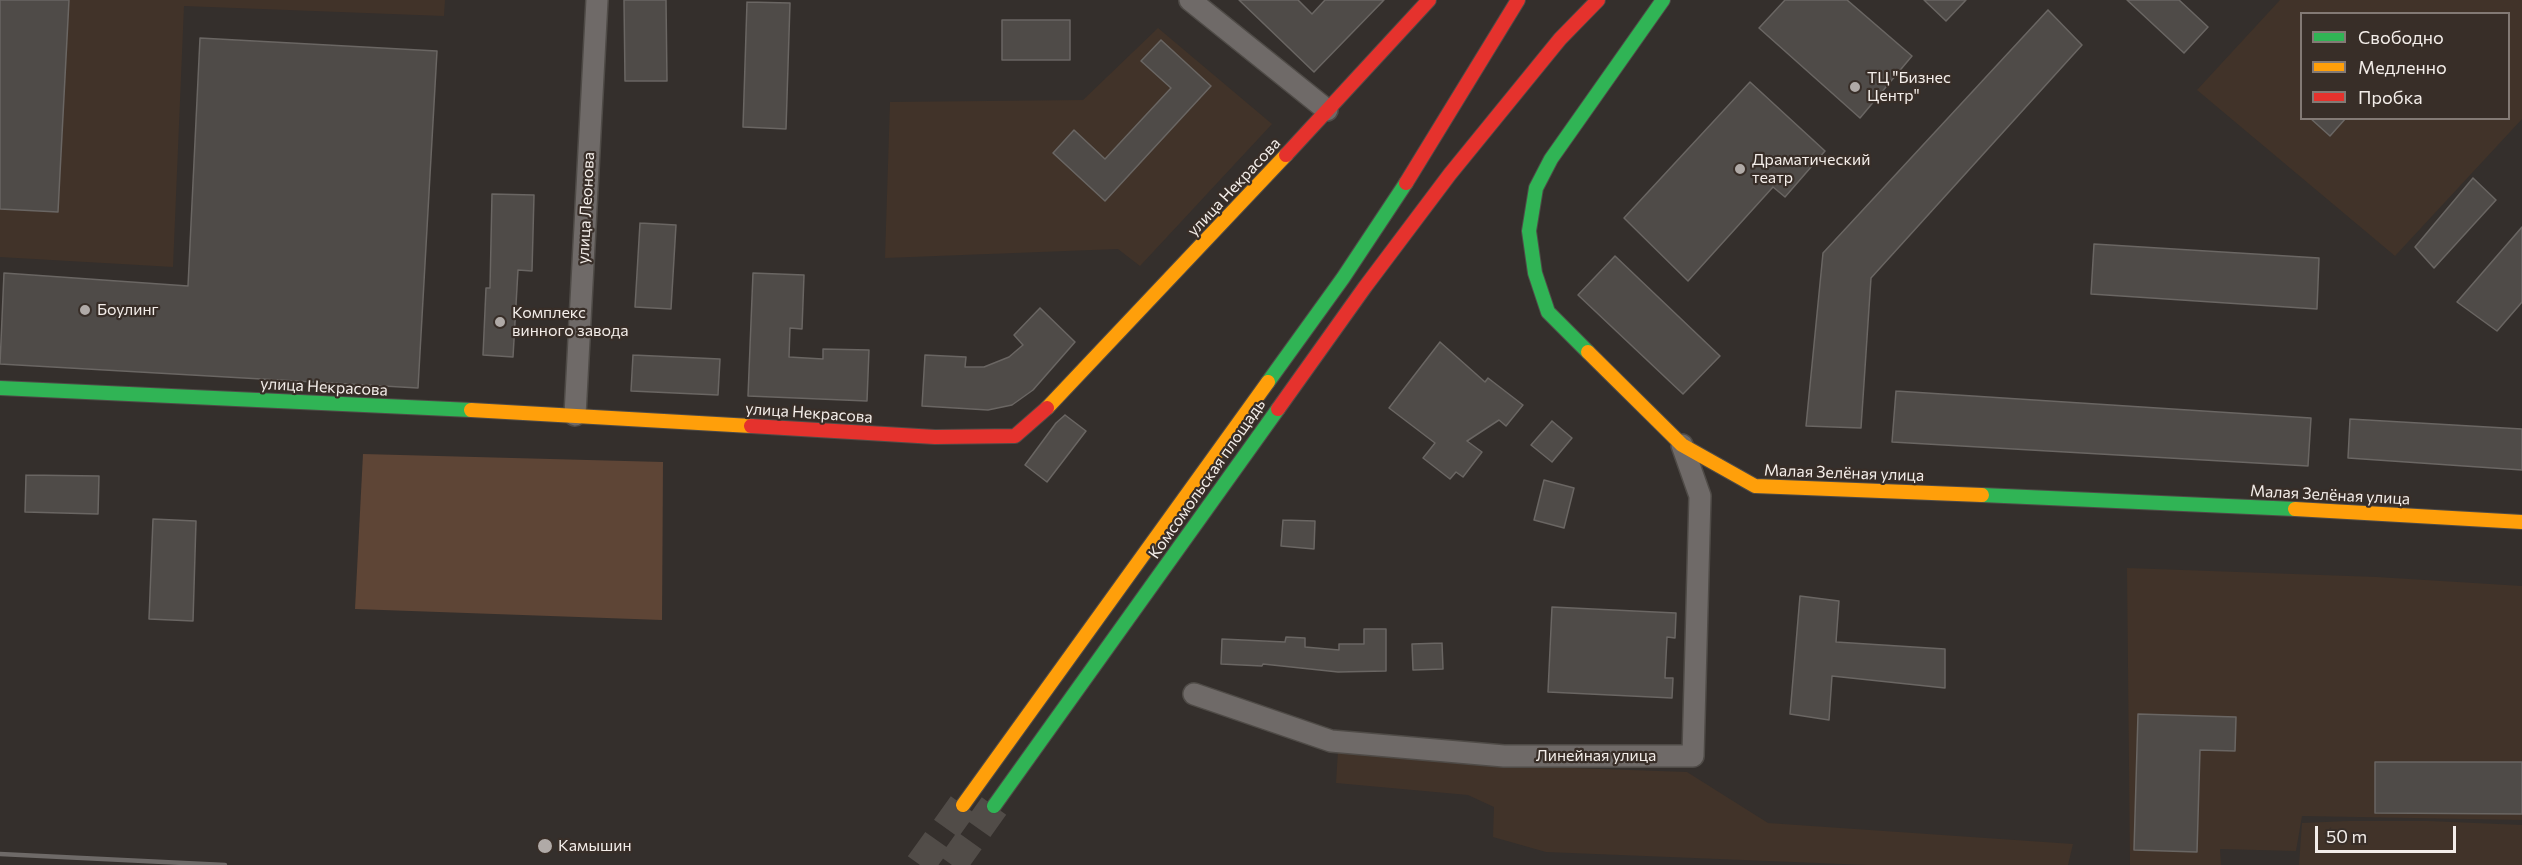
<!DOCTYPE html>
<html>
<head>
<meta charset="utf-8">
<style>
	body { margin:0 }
	#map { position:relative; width:2522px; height:865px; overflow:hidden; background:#342f2c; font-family:Commissioner,sans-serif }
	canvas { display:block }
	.legend { position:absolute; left:2300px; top:12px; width:210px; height:108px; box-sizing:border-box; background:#382e28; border:2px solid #837a75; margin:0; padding:8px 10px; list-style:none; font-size:18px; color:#f3ede9 }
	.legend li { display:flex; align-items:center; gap:12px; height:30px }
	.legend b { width:30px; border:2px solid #837a75 }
	.scale { position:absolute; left:2315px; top:826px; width:141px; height:27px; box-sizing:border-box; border:3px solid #f3ede9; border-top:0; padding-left:8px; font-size:18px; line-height:21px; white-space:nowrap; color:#f3ede9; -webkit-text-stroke:4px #382e28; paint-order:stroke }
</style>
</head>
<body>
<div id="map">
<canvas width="2522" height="865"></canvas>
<ul class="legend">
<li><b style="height:8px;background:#30b455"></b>Свободно</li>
<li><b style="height:8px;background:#ff9f0a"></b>Медленно</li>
<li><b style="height:8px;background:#e5322d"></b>Пробка</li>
</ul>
<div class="scale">50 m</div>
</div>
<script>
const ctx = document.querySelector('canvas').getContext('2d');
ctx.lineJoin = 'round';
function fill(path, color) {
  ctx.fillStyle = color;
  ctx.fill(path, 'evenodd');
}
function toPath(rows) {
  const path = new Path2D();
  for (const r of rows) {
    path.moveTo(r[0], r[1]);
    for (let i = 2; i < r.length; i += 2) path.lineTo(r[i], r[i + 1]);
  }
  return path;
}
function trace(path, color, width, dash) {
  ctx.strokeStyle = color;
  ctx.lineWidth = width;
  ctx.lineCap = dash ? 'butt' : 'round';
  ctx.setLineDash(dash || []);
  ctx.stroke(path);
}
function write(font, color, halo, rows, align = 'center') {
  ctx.font = font + ' Commissioner,sans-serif';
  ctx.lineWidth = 4.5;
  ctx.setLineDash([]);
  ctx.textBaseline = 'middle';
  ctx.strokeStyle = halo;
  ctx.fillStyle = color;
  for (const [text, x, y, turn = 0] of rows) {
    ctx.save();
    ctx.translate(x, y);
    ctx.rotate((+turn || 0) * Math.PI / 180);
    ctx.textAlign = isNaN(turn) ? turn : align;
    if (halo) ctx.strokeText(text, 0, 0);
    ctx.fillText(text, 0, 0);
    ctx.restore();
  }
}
fill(toPath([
	[0,0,445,0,444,16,184,6,173,267,0,257],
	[2280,0,2522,0,2522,119,2395,256,2197,90],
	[2302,14,2508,14,2508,118,2302,118],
	[1158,28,1272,124,1140,266,1118,249,885,258,890,102,1083,100],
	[2127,568,2377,577,2522,586,2522,820,2302,816,2296,851,2220,849,2221,865,2130,865],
	[1338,751,1460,764,1687,772,1768,823,2073,844,2068,865,1867,865,1546,852,1493,837,1494,807,1468,795,1336,783],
	[2349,821,2428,821,2522,825,2522,865,2299,865,2302,823]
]), '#413329');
fill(toPath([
	[363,454,663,462,662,620,355,609]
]), '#5e4536');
const building = toPath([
	[0,0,69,0,58,212,0,209,0,0],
	[624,0,666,0,667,81,625,81,624,0],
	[1239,0,1298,0,1312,14,1325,0,1384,0,1314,72,1239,0],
	[1785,0,1847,0,1912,56,1860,118,1759,28,1785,0],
	[1924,0,1966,0,1946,21,1924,0],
	[2127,0,2179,0,2208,27,2184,53,2127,0],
	[747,2,790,3,786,129,743,127,747,2],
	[2048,10,2082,45,1871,278,1861,428,1806,426,1823,253,2048,10],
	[1002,20,1070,20,1070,60,1002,60,1002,20],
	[200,38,437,51,418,388,0,364,4,273,188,286,200,38],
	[1161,40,1211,86,1105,201,1053,153,1074,130,1105,159,1171,88,1141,61,1161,40],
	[1750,82,1825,151,1785,197,1773,187,1688,281,1624,218,1750,82],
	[2310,118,2346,118,2330,136,2310,118],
	[2473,178,2496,200,2434,268,2415,247,2473,178],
	[492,194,534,195,532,271,518,270,513,357,483,355,486,288,490,288,492,194],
	[640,223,676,225,671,309,635,307,640,223],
	[2522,227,2522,302,2497,331,2457,302,2522,227],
	[2094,244,2319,258,2317,309,2091,294,2094,244],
	[1615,256,1720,356,1683,394,1578,295,1615,256],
	[753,273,804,275,802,329,790,328,789,357,823,359,823,349,869,350,867,401,748,396,753,273],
	[1040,308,1075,342,1033,390,1012,405,988,410,922,406,925,355,966,357,965,367,984,367,1009,357,1023,345,1014,335,1040,308],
	[1440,342,1485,382,1488,378,1523,405,1506,426,1499,420,1467,441,1482,452,1463,477,1456,472,1450,479,1423,458,1435,443,1389,408,1440,342],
	[633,355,720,359,718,395,631,391,633,355],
	[1896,391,2311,418,2308,466,1892,442,1896,391],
	[1065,415,1086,431,1047,482,1025,465,1056,423,1065,415],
	[2350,419,2522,429,2522,470,2348,458,2350,419],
	[1552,421,1572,438,1552,462,1531,445,1552,421],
	[26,475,99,476,98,514,25,512,26,475],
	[1544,480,1574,488,1564,528,1534,520,1544,480],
	[153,519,196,521,193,621,149,619,153,519],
	[1283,520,1315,521,1314,549,1281,546,1283,520],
	[1800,596,1839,601,1836,642,1945,649,1945,688,1832,676,1829,720,1790,714,1800,596],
	[1552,607,1676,613,1675,638,1667,637,1665,678,1673,678,1672,698,1548,692,1552,607],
	[1364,629,1386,629,1386,671,1338,672,1263,664,1262,666,1221,664,1222,639,1285,642,1286,637,1305,638,1305,647,1339,650,1339,644,1364,644,1364,629],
	[1442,643,1443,669,1413,670,1412,644,1442,643],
	[2138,714,2236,717,2235,751,2200,750,2197,852,2134,850,2138,714],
	[2375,762,2522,762,2522,814,2375,813,2375,762]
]);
fill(building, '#4f4b48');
trace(building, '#6a6663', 1.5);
trace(toPath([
	[920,865,963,805],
	[952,865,994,806]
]), '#514c48', 30, [30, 15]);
const street = toPath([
	[1190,0,1327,110],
	[575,415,597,0],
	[1194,694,1331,741,1504,756,1693,756,1700,496,1682,445]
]);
const fast = toPath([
	[1588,352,1548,312,1535,273,1529,231,1536,188,1551,159,1663,0],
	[1268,382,1343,278,1406,183],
	[0,388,471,410],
	[1982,495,2295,509],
	[994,806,1278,409]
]);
const slow = toPath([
	[1588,352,1682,445,1755,486,1982,495],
	[1047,408,1286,155],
	[471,410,751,426],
	[2295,509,2522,522],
	[963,805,1268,382]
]);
const jam = toPath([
	[1286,155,1429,0],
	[1406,183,1518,0],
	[1278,409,1365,287,1450,174,1560,39,1598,0],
	[751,426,935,437,1015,436,1047,408]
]);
trace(street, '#4f4b47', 24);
trace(fast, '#4f4b47', 16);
trace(slow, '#4f4b47', 16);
trace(jam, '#4f4b47', 16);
trace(street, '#6f6a68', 21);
trace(fast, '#30b455', 14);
trace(slow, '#ff9f0a', 14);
trace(jam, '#e5322d', 14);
trace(toPath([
	[0,854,225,865]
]), '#6e6a68', 4.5);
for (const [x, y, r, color] of [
	[1855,87,6,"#b0aaa7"],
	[1740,169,6,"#b0aaa7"],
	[85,310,6,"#b0aaa7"],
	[500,322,6,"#b0aaa7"],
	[545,846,8,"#b0aaa7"]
]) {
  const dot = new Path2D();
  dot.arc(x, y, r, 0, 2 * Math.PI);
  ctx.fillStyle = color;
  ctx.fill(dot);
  trace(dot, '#382e28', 2);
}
write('16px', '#f3ede9', '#382e28', [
	["ТЦ \"Бизнес",1867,78],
	["Центр\"",1867,96],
	["Драматический",1752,160],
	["театр",1752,178],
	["Боулинг",97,310],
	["Комплекс",512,313],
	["винного завода",512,331],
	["Камышин",558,846]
], 'left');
write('16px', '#f3ede9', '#382e28', [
	["улица Некрасова",1234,187,-47],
	["улица Леонова",586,208,-87],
	["улица Некрасова",324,387,3],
	["улица Некрасова",809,413,4],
	["Малая Зелёная улица",1844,473,2],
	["Комсомольская площадь",1207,479,-55],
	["Малая Зелёная улица",2330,495,3],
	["Линейная улица",1596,756]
]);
</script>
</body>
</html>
